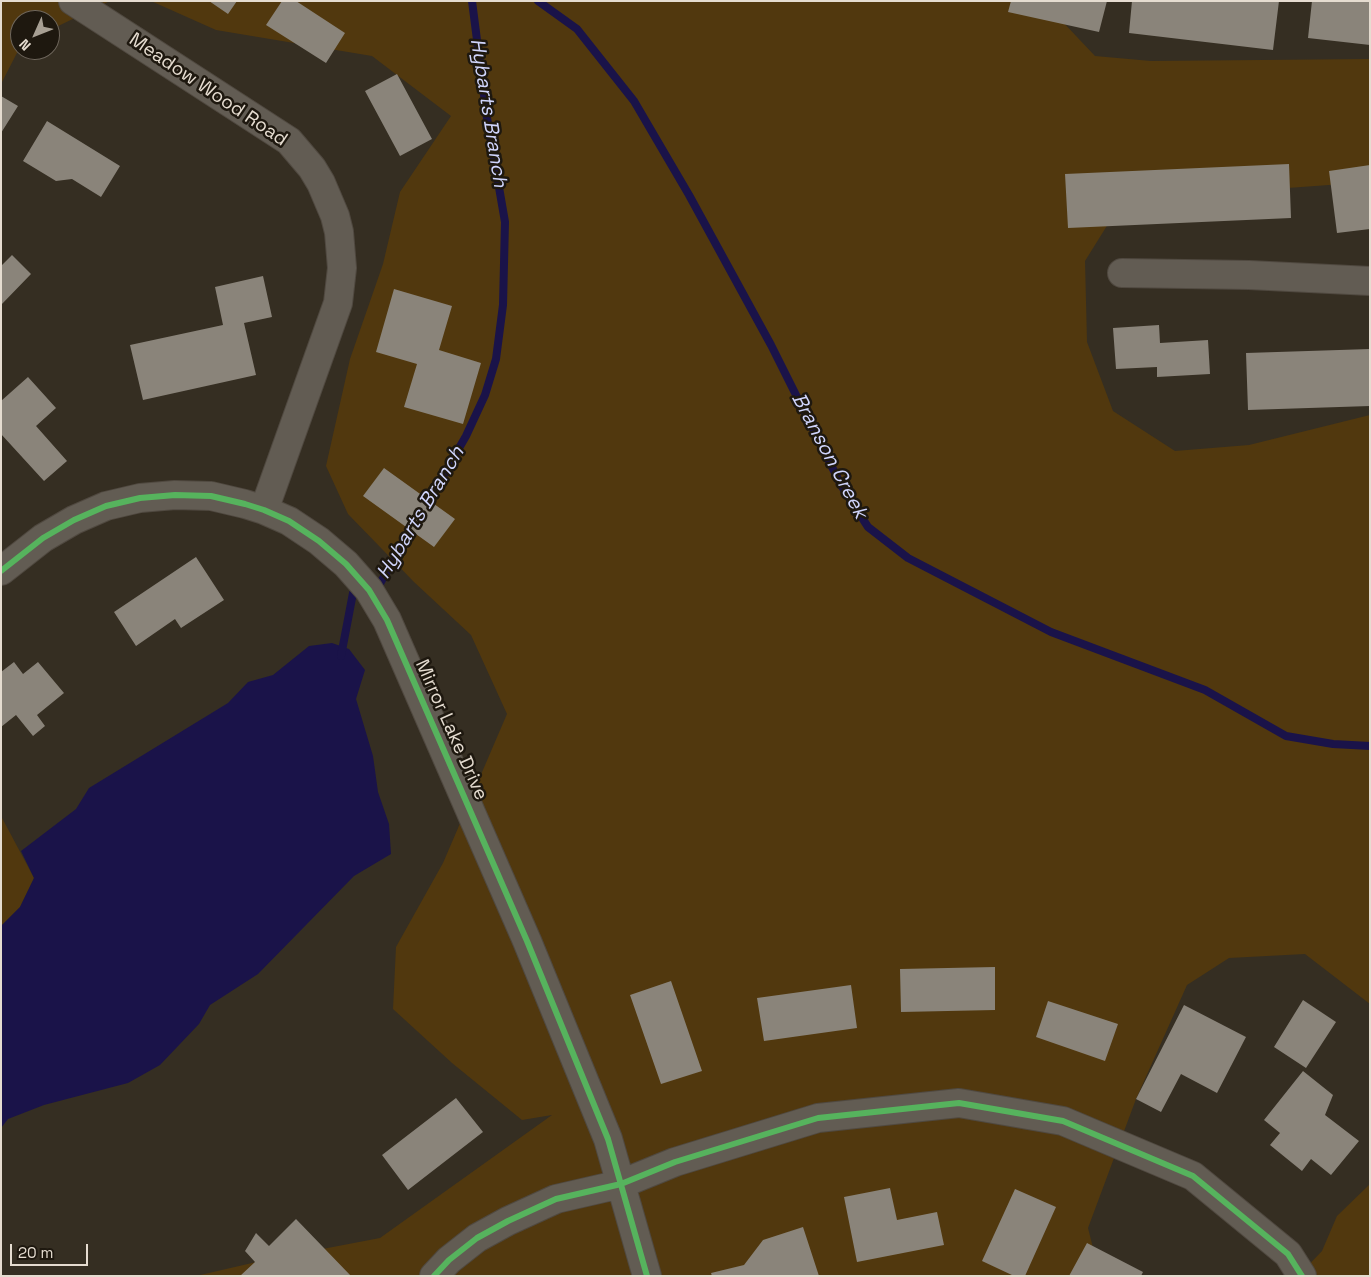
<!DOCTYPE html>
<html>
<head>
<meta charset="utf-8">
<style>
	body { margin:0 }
	#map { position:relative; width:1371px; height:1277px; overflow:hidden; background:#352e22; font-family:"Space Grotesk",sans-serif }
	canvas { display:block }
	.frame { position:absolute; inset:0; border:2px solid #e5dcd0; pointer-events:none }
	.north { position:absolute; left:10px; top:10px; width:50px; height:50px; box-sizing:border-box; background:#1e180f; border:1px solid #6e665c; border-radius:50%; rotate:226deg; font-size:14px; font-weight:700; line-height:20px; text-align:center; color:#e5dcd0 }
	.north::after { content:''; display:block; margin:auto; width:18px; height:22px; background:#a79f93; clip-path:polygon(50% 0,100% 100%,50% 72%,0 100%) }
	.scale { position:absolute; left:10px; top:1244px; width:78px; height:22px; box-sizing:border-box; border:2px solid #e5dcd0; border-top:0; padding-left:6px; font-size:15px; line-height:18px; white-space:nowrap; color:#e5dcd0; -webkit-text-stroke:4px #1e180f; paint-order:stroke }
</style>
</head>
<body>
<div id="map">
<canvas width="1371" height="1277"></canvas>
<div class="frame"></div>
<div class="north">N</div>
<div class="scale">20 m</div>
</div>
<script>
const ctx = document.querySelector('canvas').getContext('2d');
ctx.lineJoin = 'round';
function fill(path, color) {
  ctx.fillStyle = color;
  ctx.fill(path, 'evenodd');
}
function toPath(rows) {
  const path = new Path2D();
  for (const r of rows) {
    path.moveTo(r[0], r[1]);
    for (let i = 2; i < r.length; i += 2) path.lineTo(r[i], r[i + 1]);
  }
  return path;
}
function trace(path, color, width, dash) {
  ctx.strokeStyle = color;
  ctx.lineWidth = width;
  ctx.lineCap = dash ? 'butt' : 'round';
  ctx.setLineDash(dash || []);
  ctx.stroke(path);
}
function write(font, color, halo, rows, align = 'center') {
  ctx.font = font + ' "Space Grotesk",sans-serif';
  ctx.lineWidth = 5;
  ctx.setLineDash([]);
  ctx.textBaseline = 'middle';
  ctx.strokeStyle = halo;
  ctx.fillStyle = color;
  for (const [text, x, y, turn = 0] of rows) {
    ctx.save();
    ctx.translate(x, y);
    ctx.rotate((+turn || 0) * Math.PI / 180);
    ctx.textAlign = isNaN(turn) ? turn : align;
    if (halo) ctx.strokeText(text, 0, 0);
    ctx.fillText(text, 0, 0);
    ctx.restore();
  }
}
fill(toPath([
	[1,1,110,1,50,30,50,20,20,20,20,47,1,84],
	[151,1,1043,1,1095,56,1151,61,1370,59,1370,182,1123,200,1085,261,1087,342,1113,411,1175,451,1249,445,1370,415,1370,1004,1305,954,1229,958,1187,985,1136,1099,1088,1228,1100,1276,196,1276,265,1260,380,1238,552,1115,522,1120,452,1063,393,1009,396,947,443,863,507,714,471,635,414,582,348,514,326,466,350,359,383,264,400,192,451,116,372,56,216,30],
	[1,816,34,878,20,907,1,926],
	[1370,1184,1370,1276,1298,1276,1322,1251,1337,1216]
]), '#51380e');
fill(toPath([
	[332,643,349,649,365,670,356,699,373,756,378,792,389,824,391,854,354,876,258,974,210,1005,199,1024,160,1065,128,1083,44,1105,8,1119,1,1128,1,926,20,907,34,878,21,851,76,809,89,788,228,703,248,682,273,675,309,646]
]), '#1a1349');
trace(toPath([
	[538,1,577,29,634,101,689,195,771,345,841,485,868,527,908,558,1051,632,1205,690,1286,736,1333,744,1370,746],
	[424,509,466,436,485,395,496,359,503,305,505,222,487,118,472,1],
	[373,588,378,587,415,523],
	[341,656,353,593,362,591]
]), '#1a1349', 8);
fill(toPath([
	[209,1,237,1,228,14],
	[282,1,296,1,345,33,326,63,266,25],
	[1011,1,1107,1,1099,32,1008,12],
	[1132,1,1279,1,1273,50,1129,33],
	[1312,1,1370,1,1370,45,1308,38],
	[397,74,432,139,400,156,365,91],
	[1,96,18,106,1,133],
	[47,121,120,166,101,197,72,179,56,181,23,161],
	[1289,164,1291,218,1068,228,1065,174],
	[1370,165,1370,229,1337,233,1329,171],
	[12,255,31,274,1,305,1,266],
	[263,276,272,317,244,323,256,375,143,400,130,345,223,325,215,287],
	[394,289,452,306,439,350,481,363,463,424,404,407,417,364,376,352],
	[1159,325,1160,343,1208,340,1210,374,1157,377,1157,367,1116,369,1113,328],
	[1370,349,1370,406,1248,410,1246,353],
	[28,377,56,408,36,426,67,461,44,481,1,434,1,401],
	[384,468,455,519,434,547,363,496],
	[196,557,224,600,181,628,175,619,136,646,114,612],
	[14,662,23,674,38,662,64,693,37,715,45,726,33,736,16,715,1,727,1,672],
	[995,967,995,1010,901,1012,900,969],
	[671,981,702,1071,661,1084,630,995],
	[851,985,857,1028,764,1041,757,998],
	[1303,1000,1336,1022,1306,1068,1274,1047],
	[1048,1001,1118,1024,1105,1061,1036,1037],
	[1184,1005,1246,1037,1217,1093,1181,1074,1161,1112,1136,1099],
	[1303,1071,1333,1095,1325,1115,1359,1141,1331,1175,1311,1159,1302,1171,1270,1145,1280,1133,1264,1120],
	[456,1098,483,1132,408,1190,382,1155],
	[890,1188,897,1220,937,1212,944,1245,857,1262,844,1197],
	[1015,1189,1056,1207,1025,1276,1014,1276,982,1261],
	[296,1219,351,1276,240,1276,255,1262,245,1251,256,1233,269,1246],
	[803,1227,819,1276,712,1276,711,1273,744,1265,763,1240],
	[1087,1243,1143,1272,1141,1276,1069,1276]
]), '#8a847a');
const minor = toPath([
	[73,1,289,141,312,168,321,183,335,216,339,232,342,268,338,303,264,510],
	[1122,273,1249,275,1370,281],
	[1,571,43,538,74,520,106,506,140,498,175,495,211,496,245,504,264,510,289,521,319,541,346,564,369,590,387,620,527,941,608,1139,647,1276],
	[434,1276,449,1260,477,1238,508,1221,556,1199,621,1184,675,1162,818,1118,959,1103,1063,1121,1193,1176,1288,1254,1302,1276]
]);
trace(minor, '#504940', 30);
trace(minor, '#625c53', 28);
trace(toPath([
	[1,571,43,538,74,520,106,506,140,498,175,495,211,496,245,504,264,510,289,521,319,541,346,564,369,590,387,620,527,941,608,1139,647,1276],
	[434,1276,449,1260,477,1238,508,1221,556,1199,621,1184,675,1162,818,1118,959,1103,1063,1121,1193,1176,1288,1254,1302,1276]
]), '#56b35d', 6);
write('19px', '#e5dcd0', '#1e180f', [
	["Meadow Wood Road",208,90,34],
	["Mirror Lake Drive",451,730,66]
]);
write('italic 20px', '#d0d5fc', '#1e180f', [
	["Hybarts Branch",488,113,81],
	["Branson Creek",829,456,62],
	["Hybarts Branch",421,513,-59]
]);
</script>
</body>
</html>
